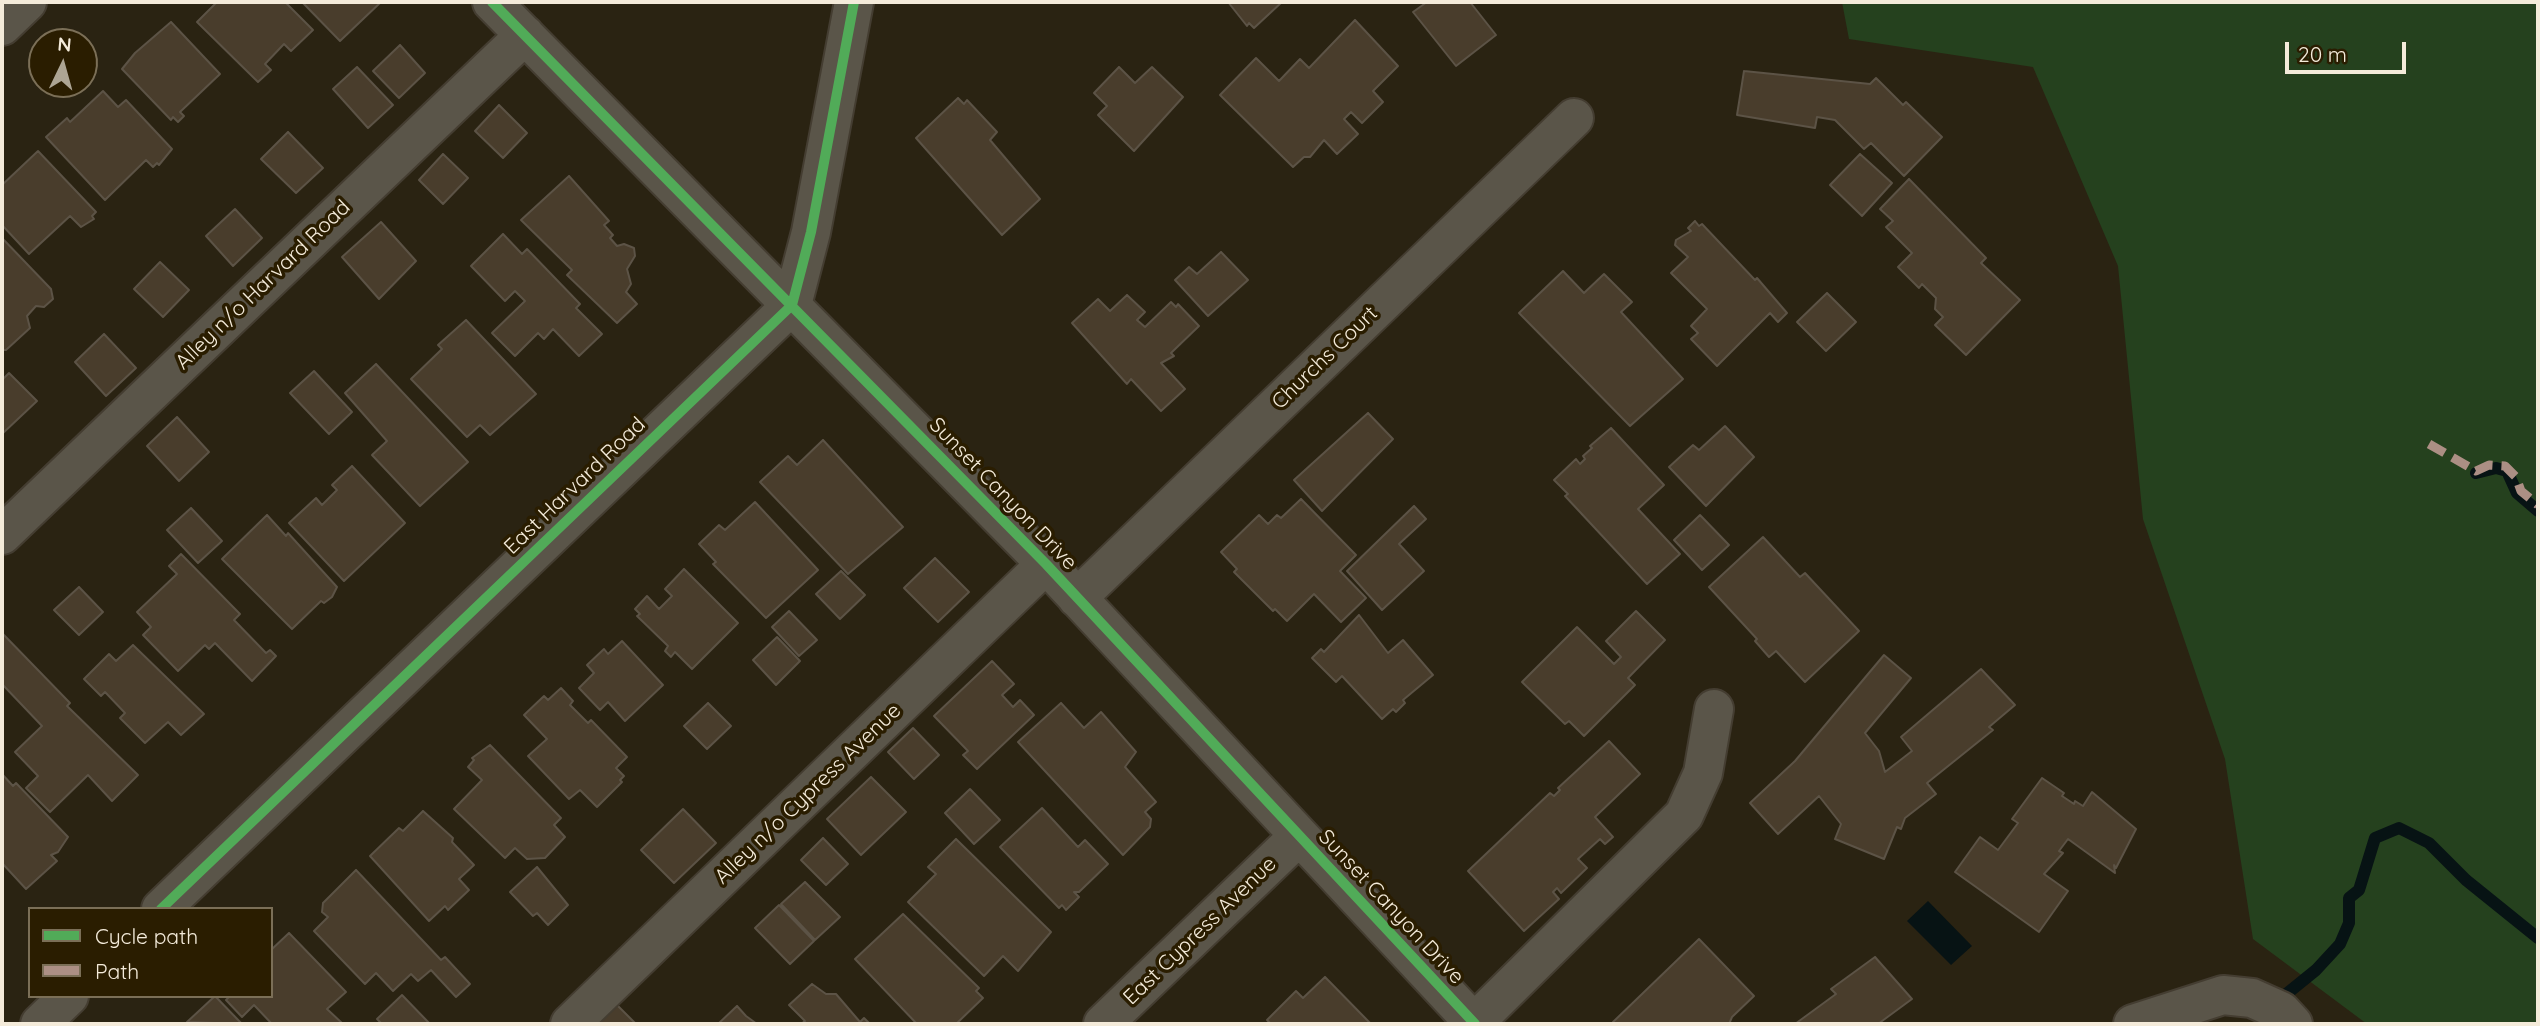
<!DOCTYPE html>
<html>
<head>
<meta charset="utf-8">
<style>
	body { margin:0 }
	#map { position:relative; width:2540px; height:1026px; overflow:hidden; background:#2a2312; font-family:Quicksand,sans-serif }
	canvas { display:block }
	.frame { position:absolute; inset:0; border:4px solid #f4ebda; pointer-events:none }
	.legend { position:absolute; left:28px; top:907px; width:245px; height:91px; box-sizing:border-box; background:#2a1d00; border:2px solid #7b6f57; margin:0; padding:9px 12px; list-style:none; font-size:21px; color:#f4ebda }
	.legend li { display:flex; align-items:center; gap:14px; height:35px }
	.legend b { width:35px; border:2px solid #7b6f57 }
	.north { position:absolute; left:28px; top:28px; width:70px; height:70px; box-sizing:border-box; background:#2a1d00; border:2px solid #7b6f57; border-radius:50%; rotate:5deg; font-size:19px; font-weight:700; line-height:28px; text-align:center; color:#f4ebda }
	.north::after { content:''; display:block; margin:auto; width:24px; height:32px; background:#ada594; clip-path:polygon(50% 0,100% 100%,50% 72%,0 100%) }
	.scale { position:absolute; left:2285px; top:42px; width:121px; height:32px; box-sizing:border-box; border:4px solid #f4ebda; border-top:0; padding-left:9px; font-size:21px; line-height:24px; white-space:nowrap; color:#f4ebda; -webkit-text-stroke:5px #2a1d00; paint-order:stroke }
</style>
</head>
<body>
<div id="map">
<canvas width="2540" height="1026"></canvas>
<div class="frame"></div>
<ul class="legend">
<li><b style="height:9px;background:#51ab58"></b>Cycle path</li>
<li><b style="height:9px;background:#ac8f84"></b>Path</li>
</ul>
<div class="north">N</div>
<div class="scale">20 m</div>
</div>
<script>
const ctx = document.querySelector('canvas').getContext('2d');
ctx.lineJoin = 'round';
function fill(path, color) {
  ctx.fillStyle = color;
  ctx.fill(path, 'evenodd');
}
function toPath(rows) {
  const path = new Path2D();
  for (const r of rows) {
    path.moveTo(r[0], r[1]);
    for (let i = 2; i < r.length; i += 2) path.lineTo(r[i], r[i + 1]);
  }
  return path;
}
function trace(path, color, width, dash) {
  ctx.strokeStyle = color;
  ctx.lineWidth = width;
  ctx.lineCap = dash ? 'butt' : 'round';
  ctx.setLineDash(dash || []);
  ctx.stroke(path);
}
function write(font, color, halo, rows, align = 'center') {
  ctx.font = font + ' Quicksand,sans-serif';
  ctx.lineWidth = 7;
  ctx.setLineDash([]);
  ctx.textBaseline = 'middle';
  ctx.strokeStyle = halo;
  ctx.fillStyle = color;
  for (const [text, x, y, turn = 0] of rows) {
    ctx.save();
    ctx.translate(x, y);
    ctx.rotate((+turn || 0) * Math.PI / 180);
    ctx.textAlign = isNaN(turn) ? turn : align;
    if (halo) ctx.strokeText(text, 0, 0);
    ctx.fillText(text, 0, 0);
    ctx.restore();
  }
}
fill(toPath([
	[1842,2,2538,2,2538,1024,2367,1024,2253,939,2225,759,2143,519,2118,266,2033,67,1849,39]
]), '#25411e');
fill(toPath([
	[1928,901,1972,946,1951,965,1907,921]
]), '#071314');
trace(toPath([
	[2476,473,2496,468,2507,471,2517,493,2538,511],
	[2279,1000,2316,970,2340,944,2349,923,2349,898,2359,890,2375,838,2399,828,2429,843,2466,880,2538,938]
]), '#071314', 12);
const building = toPath([
	[217,2,285,2,313,30,291,51,284,44,265,64,271,70,258,82,197,22,217,2],
	[302,2,381,2,340,41,302,2],
	[1228,2,1282,2,1254,28,1249,23,1247,26,1228,2],
	[1427,2,1470,2,1496,35,1456,66,1413,12,1427,2],
	[1355,20,1398,66,1373,91,1383,102,1362,123,1351,112,1344,119,1358,134,1337,154,1324,140,1310,157,1304,157,1293,167,1220,95,1256,58,1279,81,1300,59,1309,68,1355,20],
	[171,22,220,74,180,112,184,116,178,122,173,117,171,120,122,69,135,53,171,22],
	[400,45,425,73,399,98,373,71,400,45],
	[357,67,393,105,368,128,333,89,357,67],
	[1119,67,1135,83,1152,67,1183,97,1134,151,1098,115,1107,106,1094,93,1119,67],
	[1744,71,1870,84,1876,78,1903,105,1906,102,1942,137,1904,176,1871,143,1864,149,1835,120,1817,117,1815,128,1737,115,1744,71],
	[103,91,118,107,126,100,172,149,159,165,157,163,153,167,146,160,105,200,46,137,67,118,70,122,103,91],
	[958,98,964,104,967,100,997,132,990,140,1040,199,1002,235,916,138,958,98],
	[499,105,527,133,503,158,475,131,499,105],
	[288,132,323,168,296,193,261,159,288,132],
	[38,151,96,212,92,216,94,219,81,227,70,216,29,254,2,225,2,185,38,151],
	[443,154,468,178,443,204,419,180,443,154],
	[1860,154,1892,183,1862,216,1830,185,1860,154],
	[569,176,609,221,604,225,613,235,610,238,617,246,624,244,634,248,635,256,627,269,631,284,626,292,637,304,617,323,567,275,572,270,521,220,569,176],
	[1909,179,1986,258,1981,263,2020,300,1966,355,1935,325,1943,317,1935,309,1936,298,1922,284,1919,288,1898,267,1912,253,1886,227,1893,221,1880,209,1909,179],
	[235,209,262,238,233,266,206,236,235,209],
	[1695,221,1699,226,1702,224,1755,280,1757,278,1787,313,1778,322,1770,313,1717,366,1691,339,1698,333,1691,326,1707,309,1671,273,1688,257,1675,245,1676,240,1691,231,1688,228,1695,221],
	[381,222,416,261,379,299,342,257,381,222],
	[503,234,522,254,527,249,580,304,576,308,602,334,579,356,553,329,544,339,538,333,515,356,492,333,525,301,515,291,505,301,471,266,503,234],
	[2,238,51,289,53,299,44,307,36,306,27,316,30,328,6,350,2,350,2,238],
	[1221,252,1248,280,1208,316,1175,280,1189,267,1197,274,1221,252],
	[160,262,189,290,163,317,134,289,160,262],
	[1563,271,1584,293,1604,274,1632,302,1621,312,1683,379,1630,426,1519,313,1563,271],
	[1827,293,1856,322,1826,351,1797,322,1827,293],
	[1127,295,1145,312,1137,320,1145,327,1171,302,1176,307,1178,304,1199,326,1171,353,1174,356,1161,363,1185,389,1161,411,1131,379,1127,384,1072,323,1098,299,1110,311,1127,295],
	[466,320,536,394,490,435,480,425,467,437,411,379,442,349,438,345,466,320],
	[104,334,136,368,106,396,75,362,104,334],
	[376,364,468,462,420,506,372,455,387,441,345,393,376,364],
	[314,371,352,412,329,434,290,393,314,371],
	[9,373,37,401,2,434,2,380,9,373],
	[1368,413,1393,439,1322,511,1294,480,1368,413],
	[177,417,209,452,179,481,147,446,177,417],
	[1725,426,1754,457,1706,506,1669,467,1693,445,1699,450,1725,426],
	[1611,428,1664,485,1638,509,1680,554,1647,584,1565,496,1568,494,1554,480,1576,459,1580,464,1585,459,1583,456,1592,448,1590,446,1611,428],
	[823,440,903,527,848,574,760,482,788,456,797,465,823,440],
	[352,466,405,523,344,581,289,523,316,498,322,505,337,490,332,485,352,466],
	[1301,499,1356,555,1340,571,1366,598,1341,622,1314,594,1287,621,1275,609,1273,611,1234,572,1237,569,1221,552,1259,515,1268,524,1277,515,1281,518,1301,499],
	[755,502,818,570,766,618,713,564,716,562,699,544,719,525,725,530,755,502],
	[1414,506,1426,519,1399,544,1424,571,1382,610,1347,571,1414,506],
	[191,508,222,541,198,563,167,530,191,508],
	[267,515,286,536,288,533,337,587,332,597,324,603,321,601,292,629,222,559,267,515],
	[1700,515,1729,545,1702,570,1674,540,1700,515],
	[1763,537,1800,577,1805,573,1859,631,1805,682,1776,651,1769,657,1755,641,1757,639,1709,587,1763,537],
	[181,554,240,614,234,620,266,653,270,650,276,656,252,681,215,643,209,649,205,645,178,671,143,635,151,627,137,612,177,574,169,566,181,554],
	[935,558,969,592,938,622,904,588,935,558],
	[684,569,738,623,692,669,675,652,671,657,665,651,668,646,637,616,640,614,635,609,647,596,659,609,672,596,665,589,684,569],
	[841,571,865,595,840,619,816,594,841,571],
	[79,587,103,612,79,635,54,610,79,587],
	[789,611,817,640,799,656,772,627,789,611],
	[1636,611,1665,640,1628,678,1635,685,1584,736,1569,721,1565,724,1522,682,1577,627,1614,664,1621,657,1606,641,1636,611],
	[1359,615,1388,653,1403,640,1433,675,1403,700,1405,703,1396,712,1393,709,1382,719,1342,676,1336,682,1312,658,1321,649,1324,652,1359,615],
	[2,633,70,703,67,706,138,775,112,801,88,775,50,812,26,788,38,776,15,752,42,726,2,684,2,633],
	[777,637,800,661,776,685,753,660,777,637],
	[622,641,663,685,625,721,608,702,600,710,579,688,594,673,587,665,604,649,608,654,622,641],
	[133,645,204,714,181,735,168,722,145,743,120,718,125,713,105,692,101,696,84,679,109,654,116,661,133,645],
	[1884,655,1911,678,1865,733,1879,751,1885,772,1912,751,1901,737,1981,669,2015,705,1989,727,1993,730,1927,783,1936,794,1905,818,1901,829,1897,827,1884,859,1835,839,1841,824,1819,796,1778,834,1750,803,1795,761,1884,655],
	[992,661,1014,684,1002,695,1013,707,1020,700,1034,715,977,769,963,755,968,751,934,716,992,661],
	[561,688,573,701,570,705,588,723,591,720,627,757,616,768,624,776,620,780,622,782,597,807,580,790,569,799,528,756,547,739,524,715,544,696,548,700,561,688],
	[708,703,731,726,707,749,684,726,708,703],
	[1061,703,1084,728,1101,712,1136,752,1125,767,1156,802,1145,812,1151,819,1150,827,1123,855,1018,742,1061,703],
	[913,728,939,755,914,779,888,752,913,728],
	[1609,741,1640,774,1595,817,1613,837,1605,844,1600,839,1578,859,1587,868,1561,893,1557,888,1553,892,1559,899,1524,931,1468,871,1550,793,1554,796,1560,790,1558,788,1609,741],
	[490,745,561,818,554,825,565,837,545,858,527,859,515,848,505,858,454,809,482,780,468,767,474,760,472,758,490,745],
	[2,774,13,786,16,783,68,837,58,852,51,855,57,861,26,889,2,863,2,774],
	[871,777,906,812,861,855,827,819,871,777],
	[2042,778,2064,793,2062,796,2074,804,2075,801,2083,806,2092,792,2136,829,2116,868,2114,865,2115,873,2068,839,2059,851,2063,853,2044,874,2068,891,2039,932,1955,872,1980,837,1998,850,2018,823,2012,819,2042,778],
	[970,789,1000,820,974,844,945,813,970,789],
	[1042,808,1078,847,1085,840,1108,864,1079,892,1074,892,1079,897,1066,910,1062,905,1059,908,1000,847,1042,808],
	[683,809,716,843,674,883,641,850,683,809],
	[423,811,453,838,452,842,474,865,459,879,469,890,448,910,445,906,429,921,370,856,399,828,403,831,423,811],
	[823,838,848,864,826,885,801,860,823,838],
	[956,839,1051,932,1018,971,1003,956,984,976,908,902,936,874,928,867,956,839],
	[537,867,568,905,548,925,537,913,533,916,510,892,537,867],
	[356,870,441,960,445,957,470,984,456,997,431,970,418,981,411,974,393,991,376,973,365,984,314,931,328,917,322,912,323,903,356,870],
	[805,882,840,917,815,940,781,904,805,882],
	[779,905,814,941,790,964,755,928,779,905],
	[903,914,979,988,976,991,983,998,956,1024,917,1024,855,959,903,914],
	[289,933,346,992,327,1009,343,1024,272,1024,254,1005,242,1017,226,1000,230,996,271,996,271,950,289,933],
	[1699,939,1754,996,1732,1017,1729,1024,1615,1024,1613,1022,1699,939],
	[1875,957,1912,999,1878,1024,1795,1024,1836,994,1831,989,1875,957],
	[1325,977,1371,1024,1271,1024,1267,1020,1296,991,1303,998,1325,977],
	[812,984,826,994,836,994,860,1022,864,1018,870,1024,801,1024,805,1021,789,1005,812,984],
	[402,995,430,1024,382,1024,377,1019,402,995],
	[215,996,242,1024,187,1022,215,996],
	[614,1002,636,1024,591,1024,614,1002],
	[737,1006,746,1016,757,1024,718,1024,737,1006]
]);
fill(building, '#493d2c');
trace(building, '#5c5346', 2);
const minor = toPath([
	[492,2,1046,564,1475,1024],
	[2,26,27,2],
	[2,535,525,35],
	[1077,598,1574,118],
	[161,909,792,305,811,232,854,2],
	[1474,1023,1684,815,1703,773,1714,709],
	[40,1024,69,996],
	[570,1024,1046,564],
	[1103,1024,1298,837],
	[2133,1024,2223,995,2252,998,2281,1011,2293,1024]
]);
trace(minor, '#443d31', 42);
trace(minor, '#5a5549', 38);
trace(toPath([
	[2429,444,2476,471,2489,465,2505,466,2516,477,2521,491,2538,505]
]), '#ac8f84', 9, [18, 9]);
trace(toPath([
	[492,2,1046,564,1475,1024],
	[161,909,792,305,811,232,854,2]
]), '#51ab58', 10);
write('21px', '#f4ebda', '#2a1d00', [
	["Alley n/o Harvard Road",263,285,-44],
	["Churchs Court",1325,358,-44],
	["East Harvard Road",575,486,-44],
	["Sunset Canyon Drive",1003,494,46],
	["Alley n/o Cypress Avenue",808,794,-44],
	["Sunset Canyon Drive",1391,907,47],
	["East Cypress Avenue",1200,931,-44]
]);
</script>
</body>
</html>
